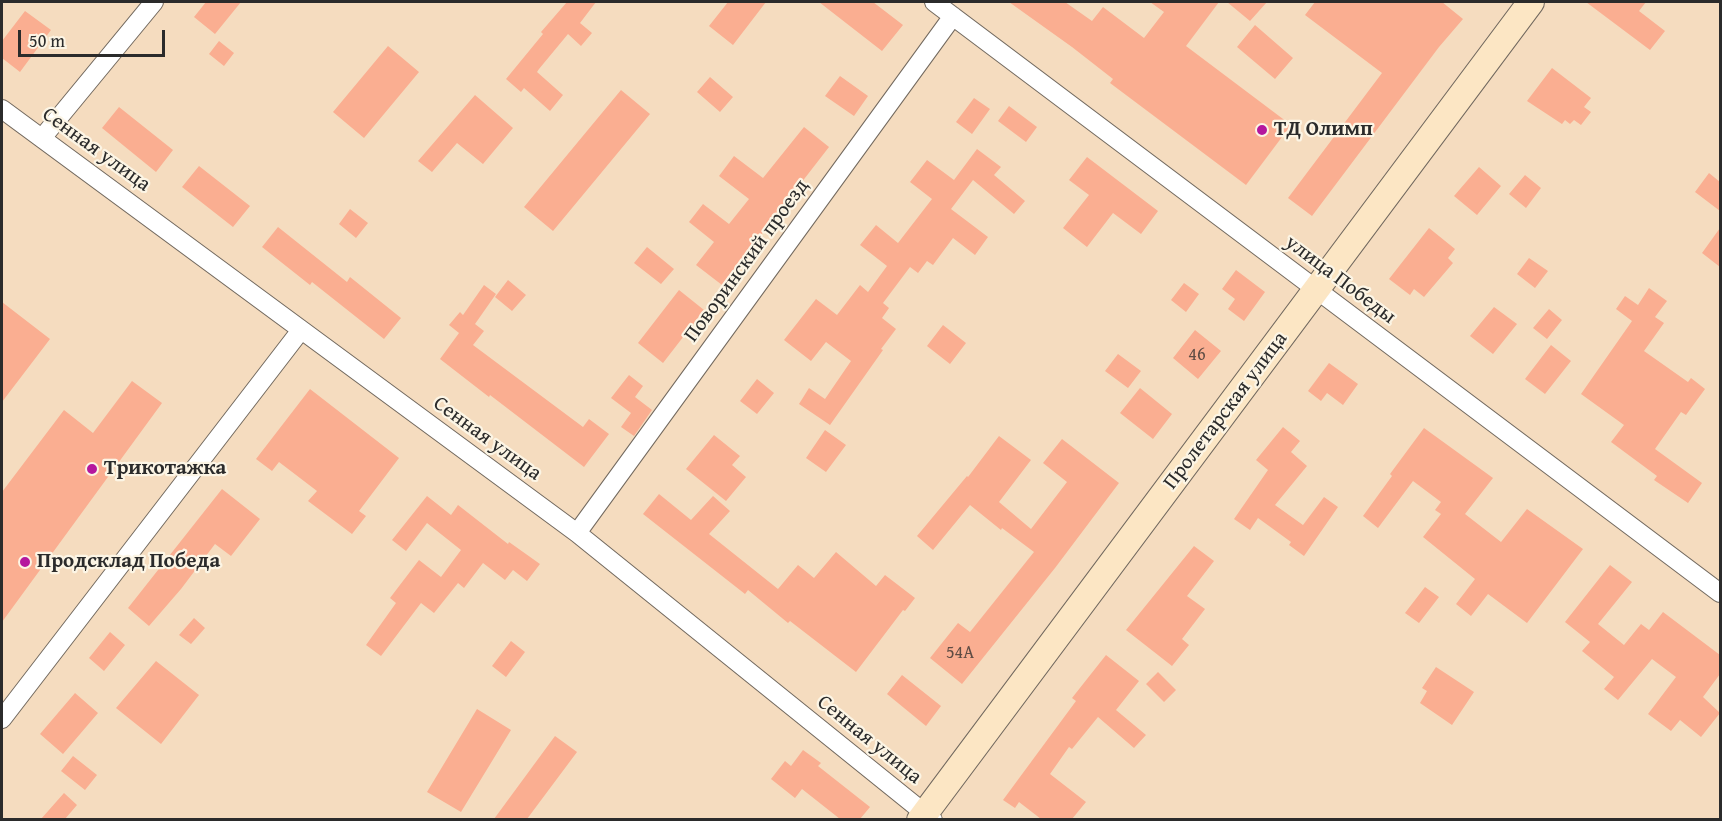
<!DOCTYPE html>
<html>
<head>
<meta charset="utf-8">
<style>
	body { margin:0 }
	#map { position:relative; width:1722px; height:821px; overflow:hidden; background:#f5dcbf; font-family:"Gentium Book Plus",serif }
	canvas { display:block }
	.frame { position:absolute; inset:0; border:3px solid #2b2b2b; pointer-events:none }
	.scale { position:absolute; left:18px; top:30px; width:147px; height:27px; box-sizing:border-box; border:3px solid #2b2b2b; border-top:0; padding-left:8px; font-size:18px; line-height:21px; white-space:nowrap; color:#2b2b2b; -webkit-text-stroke:4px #fcf5e5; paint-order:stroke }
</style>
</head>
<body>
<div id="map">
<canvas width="1722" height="821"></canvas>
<div class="frame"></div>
<div class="scale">50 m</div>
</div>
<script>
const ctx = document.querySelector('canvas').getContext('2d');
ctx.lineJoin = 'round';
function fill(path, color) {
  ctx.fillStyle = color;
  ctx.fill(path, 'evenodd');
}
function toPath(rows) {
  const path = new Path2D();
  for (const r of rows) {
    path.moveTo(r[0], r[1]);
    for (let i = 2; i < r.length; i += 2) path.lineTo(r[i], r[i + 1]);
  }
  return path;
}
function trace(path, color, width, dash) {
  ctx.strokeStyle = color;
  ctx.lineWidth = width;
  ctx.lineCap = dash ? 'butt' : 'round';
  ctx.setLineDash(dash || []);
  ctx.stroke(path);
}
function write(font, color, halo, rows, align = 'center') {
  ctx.font = font + ' "Gentium Book Plus",serif';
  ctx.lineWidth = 4.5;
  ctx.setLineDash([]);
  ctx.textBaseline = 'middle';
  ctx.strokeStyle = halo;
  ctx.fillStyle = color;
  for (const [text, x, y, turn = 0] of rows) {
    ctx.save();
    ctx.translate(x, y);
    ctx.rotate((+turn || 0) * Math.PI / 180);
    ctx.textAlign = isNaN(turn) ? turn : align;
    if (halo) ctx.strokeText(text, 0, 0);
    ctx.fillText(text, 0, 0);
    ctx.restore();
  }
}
fill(toPath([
	[206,2,241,2,215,34,194,17],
	[567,2,596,2,580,23,592,33,581,46,568,34,539,69,537,72,563,95,550,111,524,88,521,92,506,79,543,34,541,32],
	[728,2,766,2,733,45,709,26],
	[819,2,873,2,903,25,882,51],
	[1009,2,1065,2,1092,21,1103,7,1144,38,1164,12,1150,2,1219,2,1186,46,1291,125,1246,185,1110,83,1113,79,1072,47],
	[1227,2,1267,2,1250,21],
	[1315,2,1442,2,1463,19,1439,47,1312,216,1288,198,1382,73,1305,15],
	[1586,2,1646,2,1639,11,1665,31,1650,50],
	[25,11,51,30,20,72,2,58,2,41],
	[1255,25,1293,58,1275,79,1237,47],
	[219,41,234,53,224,66,209,54],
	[388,46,419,72,364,138,333,112],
	[1552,68,1591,98,1584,107,1591,112,1581,125,1574,120,1570,124,1565,120,1562,124,1527,101],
	[840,76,868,96,854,116,825,96],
	[710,77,733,97,720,112,697,92],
	[621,90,650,114,553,231,524,207],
	[475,95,513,128,483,164,457,143,432,172,418,161],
	[974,98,990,109,972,134,956,122],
	[1009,106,1037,127,1026,142,998,121],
	[119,107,173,150,156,172,102,128],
	[804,127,829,147,722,285,696,265,714,242,689,222,703,204,729,224,749,199,719,176,734,156,763,178],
	[977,149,1001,167,994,175,1025,201,1014,214,973,180,951,209,988,237,975,255,953,238,933,265,927,261,918,273,910,267,883,303,889,308,882,318,896,329,881,349,883,350,830,425,799,404,809,388,825,399,851,361,826,342,811,361,784,340,816,299,837,315,860,285,868,292,887,266,860,245,876,225,898,243,932,199,910,182,927,160,954,180],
	[1087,157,1158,211,1141,234,1113,213,1087,247,1063,228,1089,195,1069,180],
	[199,166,250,206,233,227,182,187],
	[1479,167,1501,186,1477,215,1454,196],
	[1709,173,1720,182,1720,211,1695,192],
	[1525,175,1541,188,1526,208,1509,194],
	[350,209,368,223,356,238,339,224],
	[278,227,347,282,350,277,401,318,384,339,312,282,310,285,262,247],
	[1429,228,1455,249,1448,258,1453,263,1424,297,1414,289,1410,295,1389,279],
	[1720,228,1720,267,1702,253],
	[647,247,674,269,661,284,634,263],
	[1529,258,1548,271,1535,288,1517,274],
	[1236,270,1265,292,1244,321,1228,309,1235,299,1222,289],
	[508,280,526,295,512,311,495,297],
	[1184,283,1199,294,1186,312,1171,300],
	[484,285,496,294,475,324,484,331,473,345,583,427,589,419,609,434,584,467,490,395,489,397,440,359,459,333,449,325,460,312,463,315],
	[1649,288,1667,301,1655,317,1664,323,1644,351,1688,382,1691,378,1705,389,1686,415,1681,412,1655,449,1702,483,1688,503,1654,480,1657,476,1611,442,1624,425,1581,394,1632,321,1616,309,1625,296,1638,305],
	[679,290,704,310,663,363,638,343],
	[2,302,50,339,2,402],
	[1494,307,1517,324,1493,354,1470,336],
	[1549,309,1562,320,1547,339,1533,328],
	[943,325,966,343,950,364,927,346],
	[1195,330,1221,351,1198,379,1173,358],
	[1551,345,1571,361,1545,394,1525,379],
	[1118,354,1141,371,1128,388,1105,371],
	[1329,363,1358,384,1343,405,1327,393,1321,401,1308,391],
	[629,375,643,386,635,397,652,410,634,436,621,427,631,413,611,398],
	[757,379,774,393,757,414,740,401],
	[132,381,162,403,2,622,2,492,64,410,93,433],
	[1140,388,1172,414,1153,439,1120,413],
	[310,389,399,458,359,511,366,516,352,534,308,501,317,491,279,462,272,471,256,459],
	[1283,427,1300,441,1291,452,1307,466,1275,505,1303,525,1324,497,1338,507,1304,556,1289,545,1291,542,1258,518,1250,530,1234,519,1268,470,1256,460],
	[1424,428,1493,478,1465,514,1501,542,1527,509,1583,549,1527,623,1488,594,1471,616,1456,604,1475,579,1423,537,1441,514,1435,510,1441,502,1413,481,1378,528,1363,516,1392,476,1390,474],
	[825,430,846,445,826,472,806,458],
	[714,435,740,456,732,465,746,477,726,501,686,469],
	[999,436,1031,460,999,502,1031,529,1067,482,1043,463,1062,439,1119,483,1055,568,962,684,930,658,958,623,970,632,1034,552,1002,528,1001,530,970,505,933,550,917,536,967,476,968,477],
	[222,489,260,519,231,556,215,544,181,589,149,626,128,608],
	[659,494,691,520,713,496,730,511,709,534,778,589,798,565,814,578,836,552,876,586,885,575,915,598,905,611,903,610,856,672,790,621,788,623,748,590,745,594,643,514],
	[427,496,451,515,458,505,508,544,509,542,540,564,527,581,513,570,505,580,483,563,464,588,458,583,434,613,421,603,381,656,366,645,396,603,390,598,419,560,441,577,461,550,427,523,406,551,392,540],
	[1194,546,1214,561,1187,596,1205,609,1182,639,1189,645,1172,666,1126,630],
	[1610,565,1632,582,1598,624,1624,645,1641,624,1649,630,1663,612,1720,655,1720,674,1703,697,1720,713,1701,737,1680,720,1671,731,1648,714,1676,677,1652,659,1618,700,1604,689,1614,677,1582,651,1590,642,1565,622],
	[1425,587,1439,597,1419,623,1405,613],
	[194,618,205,628,191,644,179,635],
	[110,632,125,645,104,671,89,658],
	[511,641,525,652,506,677,492,666],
	[1106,655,1139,681,1116,710,1146,735,1134,748,1098,717,1072,749,1069,747,1050,774,1086,802,1072,819,1041,819,1019,802,1015,808,1003,800,1076,701,1072,698],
	[156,661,199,695,161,744,116,708],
	[1436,667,1474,692,1452,725,1420,703,1427,691,1422,688],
	[1158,672,1176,690,1164,702,1146,684],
	[902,675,941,706,926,726,887,694],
	[75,693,98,713,63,754,40,734],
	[477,709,511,730,461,812,427,792],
	[555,736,577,752,527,819,494,819],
	[803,750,821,763,818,766,870,807,860,819,840,819,802,789,795,798,771,779,785,761,791,766],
	[73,756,97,775,85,790,61,771],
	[64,793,77,805,65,819,41,819]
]), '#faae91');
const street = toPath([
	[934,2,1720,593],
	[2,109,577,533,933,820],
	[42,138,154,2],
	[577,533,953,16],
	[2,719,301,330]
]);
const secondary = toPath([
	[920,820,1531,2]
]);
trace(street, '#72695f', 20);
trace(secondary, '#72695f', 28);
trace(street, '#fff', 18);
trace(secondary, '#fce6c4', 26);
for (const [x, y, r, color] of [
	[1262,130,6,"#b5179e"],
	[92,469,6,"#b5179e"],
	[25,562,6,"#b5179e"]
]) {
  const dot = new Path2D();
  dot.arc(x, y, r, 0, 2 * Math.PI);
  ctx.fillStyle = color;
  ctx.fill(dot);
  trace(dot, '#fcf5e5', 2);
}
write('18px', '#5f4c44', null, [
	["46",1197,355],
	["54А",960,653]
]);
write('bold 21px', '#2b2b2b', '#fcf5e5', [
	["ТД Олимп",1274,130],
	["Трикотажка",104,469],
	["Продсклад Победа",37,562]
], 'left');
write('21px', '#2b2b2b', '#fcf5e5', [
	["Сенная улица",96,150,36],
	["Поворинский проезд",747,261,-54],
	["улица Победы",1340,280,37],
	["Пролетарская улица",1226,411,-53],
	["Сенная улица",487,439,36],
	["Сенная улица",869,740,39]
]);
</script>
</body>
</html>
